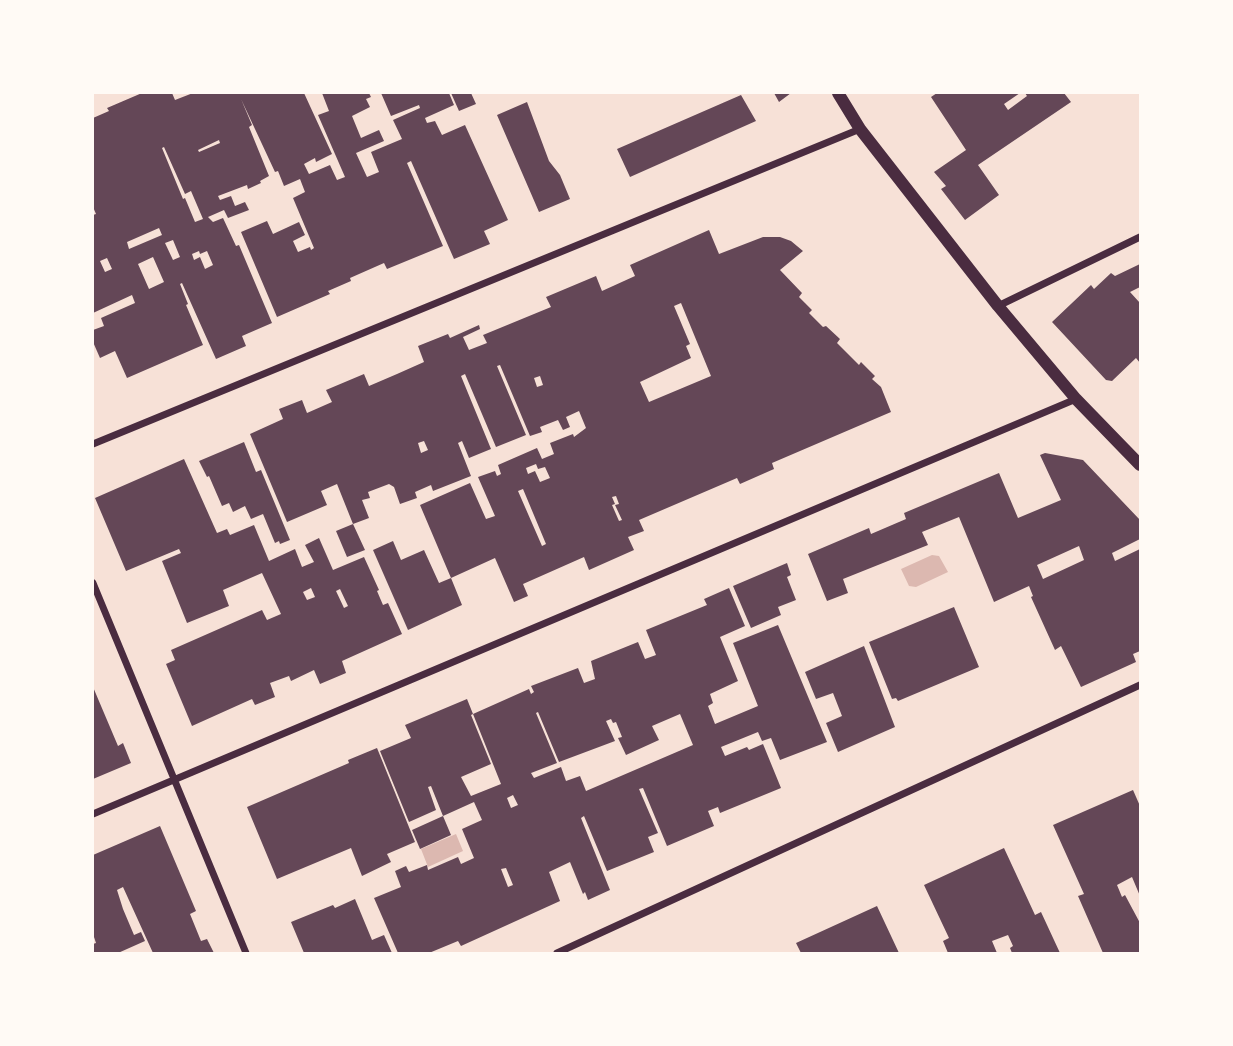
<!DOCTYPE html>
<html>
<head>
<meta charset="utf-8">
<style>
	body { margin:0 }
	#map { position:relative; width:1233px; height:1046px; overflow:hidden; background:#f7e1d7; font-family:Signika,sans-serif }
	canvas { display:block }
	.frame { position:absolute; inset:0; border:94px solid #fffaf5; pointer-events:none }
</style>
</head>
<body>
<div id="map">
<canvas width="1233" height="1046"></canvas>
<div class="frame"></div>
</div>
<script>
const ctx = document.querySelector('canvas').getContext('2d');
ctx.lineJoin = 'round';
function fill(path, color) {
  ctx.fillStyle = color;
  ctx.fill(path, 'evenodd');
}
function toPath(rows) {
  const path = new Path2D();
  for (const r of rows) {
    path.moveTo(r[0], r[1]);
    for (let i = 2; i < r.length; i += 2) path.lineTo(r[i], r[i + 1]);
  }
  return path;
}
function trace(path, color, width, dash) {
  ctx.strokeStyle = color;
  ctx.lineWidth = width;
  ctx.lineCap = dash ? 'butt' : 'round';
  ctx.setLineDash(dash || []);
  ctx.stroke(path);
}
fill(toPath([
	[932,555,939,556,948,572,916,587,909,586,901,569],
	[456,834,463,851,428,867,421,849]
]), '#dcb8b0');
fill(toPath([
	[142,93,172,93,175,100,193,93,304,93,332,154,316,162,315,158,304,164,309,174,330,165,337,180,345,177,318,115,329,111,322,93,369,93,371,97,366,99,370,107,352,116,361,138,379,130,384,141,356,153,367,177,379,172,371,152,402,139,393,120,420,108,419,105,391,116,381,93,449,93,454,105,425,118,427,123,435,121,442,135,465,125,508,220,484,231,490,244,454,259,411,161,407,163,443,246,387,269,384,263,350,278,351,281,328,291,330,294,277,317,241,232,267,221,273,234,299,222,305,235,293,241,298,252,310,247,311,250,314,248,293,198,305,192,300,179,284,186,278,171,275,172,241,99,252,125,249,127,269,176,260,181,261,183,248,189,247,185,218,196,220,200,231,196,235,206,245,202,249,210,228,218,224,210,208,217,213,222,223,218,236,246,239,245,272,323,242,336,246,346,216,359,182,283,180,284,188,304,186,305,203,345,127,378,115,351,100,358,93,342,93,330,104,326,101,318,135,303,132,295,93,313,93,215,96,214,93,207,93,118,109,111,107,108],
	[219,140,220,143,199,152,198,150],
	[164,147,185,194,191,191,203,219,195,222,185,198,183,199,162,148],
	[159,228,162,235,129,249,127,242],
	[173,240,180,257,173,260,165,243],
	[199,251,200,254,207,251,213,265,205,269,200,257,194,260,192,254],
	[153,257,164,282,149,289,138,264],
	[107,258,112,269,105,272,100,261],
	[451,93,471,93,476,104,459,111],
	[774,93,791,93,779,102],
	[937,93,1020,93,1004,104,1008,110,1027,96,1025,93,1064,93,1071,102,978,165,999,195,965,220,941,189,946,186,934,172,966,150,931,97],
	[741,95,756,121,630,177,617,149],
	[527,102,549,161,560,175,570,199,539,212,497,115],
	[709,230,719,254,763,237,780,237,791,241,803,251,780,270,802,293,799,297,812,310,809,313,823,327,826,326,840,339,837,343,859,365,861,362,875,376,872,379,881,387,891,412,772,463,774,469,740,484,737,478,639,520,644,531,628,537,634,550,589,570,584,557,523,584,528,596,514,602,495,558,451,578,420,505,470,483,486,519,495,516,478,477,495,471,497,476,501,474,498,465,537,448,542,459,554,454,550,443,573,434,574,437,586,428,579,411,566,417,570,427,563,430,558,420,540,427,542,432,530,436,500,365,497,366,526,435,496,447,465,374,461,376,491,449,469,458,462,441,458,443,471,476,433,491,431,485,415,492,417,498,400,504,394,487,389,484,368,492,370,498,362,500,369,518,353,524,337,484,321,491,327,505,287,522,250,434,283,419,279,409,302,400,307,413,332,402,326,390,364,374,369,386,397,374,424,362,418,346,448,334,450,338,479,325,480,329,463,337,469,350,487,343,483,335,551,307,546,297,596,276,602,291,635,276,630,265],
	[681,303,711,376,649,402,640,382,691,358,686,346,690,344,674,306],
	[540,376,543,385,537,387,534,378],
	[424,441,428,450,421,453,418,443],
	[536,464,538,469,545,467,550,478,540,482,535,471,528,474,526,468],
	[523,489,546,544,542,546,518,491],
	[616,496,619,504,615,505,622,520,619,521,612,505,615,504,612,497],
	[1140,264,1140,287,1130,292,1140,303,1140,363,1136,358,1112,381,1106,380,1052,322,1091,285,1094,289,1111,273,1115,276],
	[244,442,256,472,261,470,290,540,280,544,279,541,275,543,263,514,251,519,245,506,233,512,229,503,222,506,209,476,207,477,199,461],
	[1045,453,1083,460,1140,520,1140,539,1112,553,1115,561,1140,549,1140,651,1133,654,1136,662,1081,687,1061,646,1055,650,1031,597,1033,596,1029,586,994,602,959,517,922,532,928,545,843,579,848,593,827,601,808,554,869,528,871,534,906,519,904,513,999,473,1018,518,1061,500,1040,455],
	[1079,546,1084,560,1043,579,1037,565],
	[184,459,217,533,227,529,230,535,254,525,269,561,295,549,302,567,314,562,305,545,319,538,333,570,364,557,379,590,377,591,383,605,388,603,402,634,342,661,346,673,320,684,314,670,291,681,289,676,270,683,275,697,255,705,252,699,192,726,166,664,175,660,171,650,262,610,267,620,281,614,262,573,223,590,229,606,187,623,162,561,181,553,179,549,126,571,95,498],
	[311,588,315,597,307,600,303,592],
	[340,589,348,606,344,608,336,591],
	[353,524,365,550,347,557,336,531],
	[393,541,401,560,424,550,439,583,451,578,462,605,408,630,373,550],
	[787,563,791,575,787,577,796,600,778,607,781,615,751,628,733,586],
	[729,588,745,626,720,637,738,681,710,694,713,703,708,706,715,724,758,706,733,643,778,625,827,742,780,760,771,738,762,741,758,732,721,747,725,756,747,747,749,750,763,744,781,788,720,813,718,807,708,811,714,826,667,846,643,788,639,789,658,833,648,837,654,852,607,871,584,816,581,818,610,890,588,900,585,892,583,894,570,862,549,872,560,901,461,946,458,941,429,953,398,953,374,898,401,887,395,871,406,866,409,872,427,865,428,870,458,857,461,864,474,858,462,829,482,820,474,802,443,816,431,786,428,787,436,810,409,822,380,751,411,738,405,725,467,699,473,714,529,689,531,694,534,692,531,686,578,668,584,683,595,679,591,661,638,642,645,659,656,655,646,630,707,605,704,599],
	[538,712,559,762,615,741,606,721,611,719,613,723,616,722,622,737,618,738,626,755,659,740,652,726,680,714,693,745,586,791,580,776,566,781,561,767,534,778,531,773,557,763,536,713],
	[473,714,501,784,471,796,461,777,491,764,471,715],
	[513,795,518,805,511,808,507,798],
	[506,868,513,885,508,887,501,869],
	[954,607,979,667,898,701,896,698,892,699,869,642],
	[864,646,895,727,838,752,826,723,842,716,833,693,816,699,805,672],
	[93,687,118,746,123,743,131,763,93,779],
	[377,748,415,842,387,854,391,862,362,876,351,848,277,879,247,807,349,763,348,760],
	[1133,790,1140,806,1140,896,1132,877,1117,885,1122,897,1125,895,1140,923,1140,953,1103,953,1078,896,1084,894,1053,825],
	[443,816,451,835,420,849,412,830],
	[160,826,196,911,190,914,201,941,207,939,214,953,153,953,123,887,117,890,123,909,134,935,141,932,145,941,118,953,93,953,93,944,96,943,93,934,93,855],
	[1004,848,1035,915,1041,912,1060,953,1012,953,1010,948,1013,946,1008,935,992,941,997,953,948,953,943,941,949,938,924,885],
	[355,899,372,940,384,935,392,953,304,953,291,922,333,905,335,908],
	[877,906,899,953,801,953,796,943]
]), '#644757');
trace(toPath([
	[998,306,1140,237],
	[93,444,860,129],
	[93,583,246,953],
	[93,814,1076,399],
	[557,953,1140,685]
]), '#4a2c40', 7);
trace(toPath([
	[838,93,860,129,998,306,1076,399,1140,465]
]), '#4a2c40', 12);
</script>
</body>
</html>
